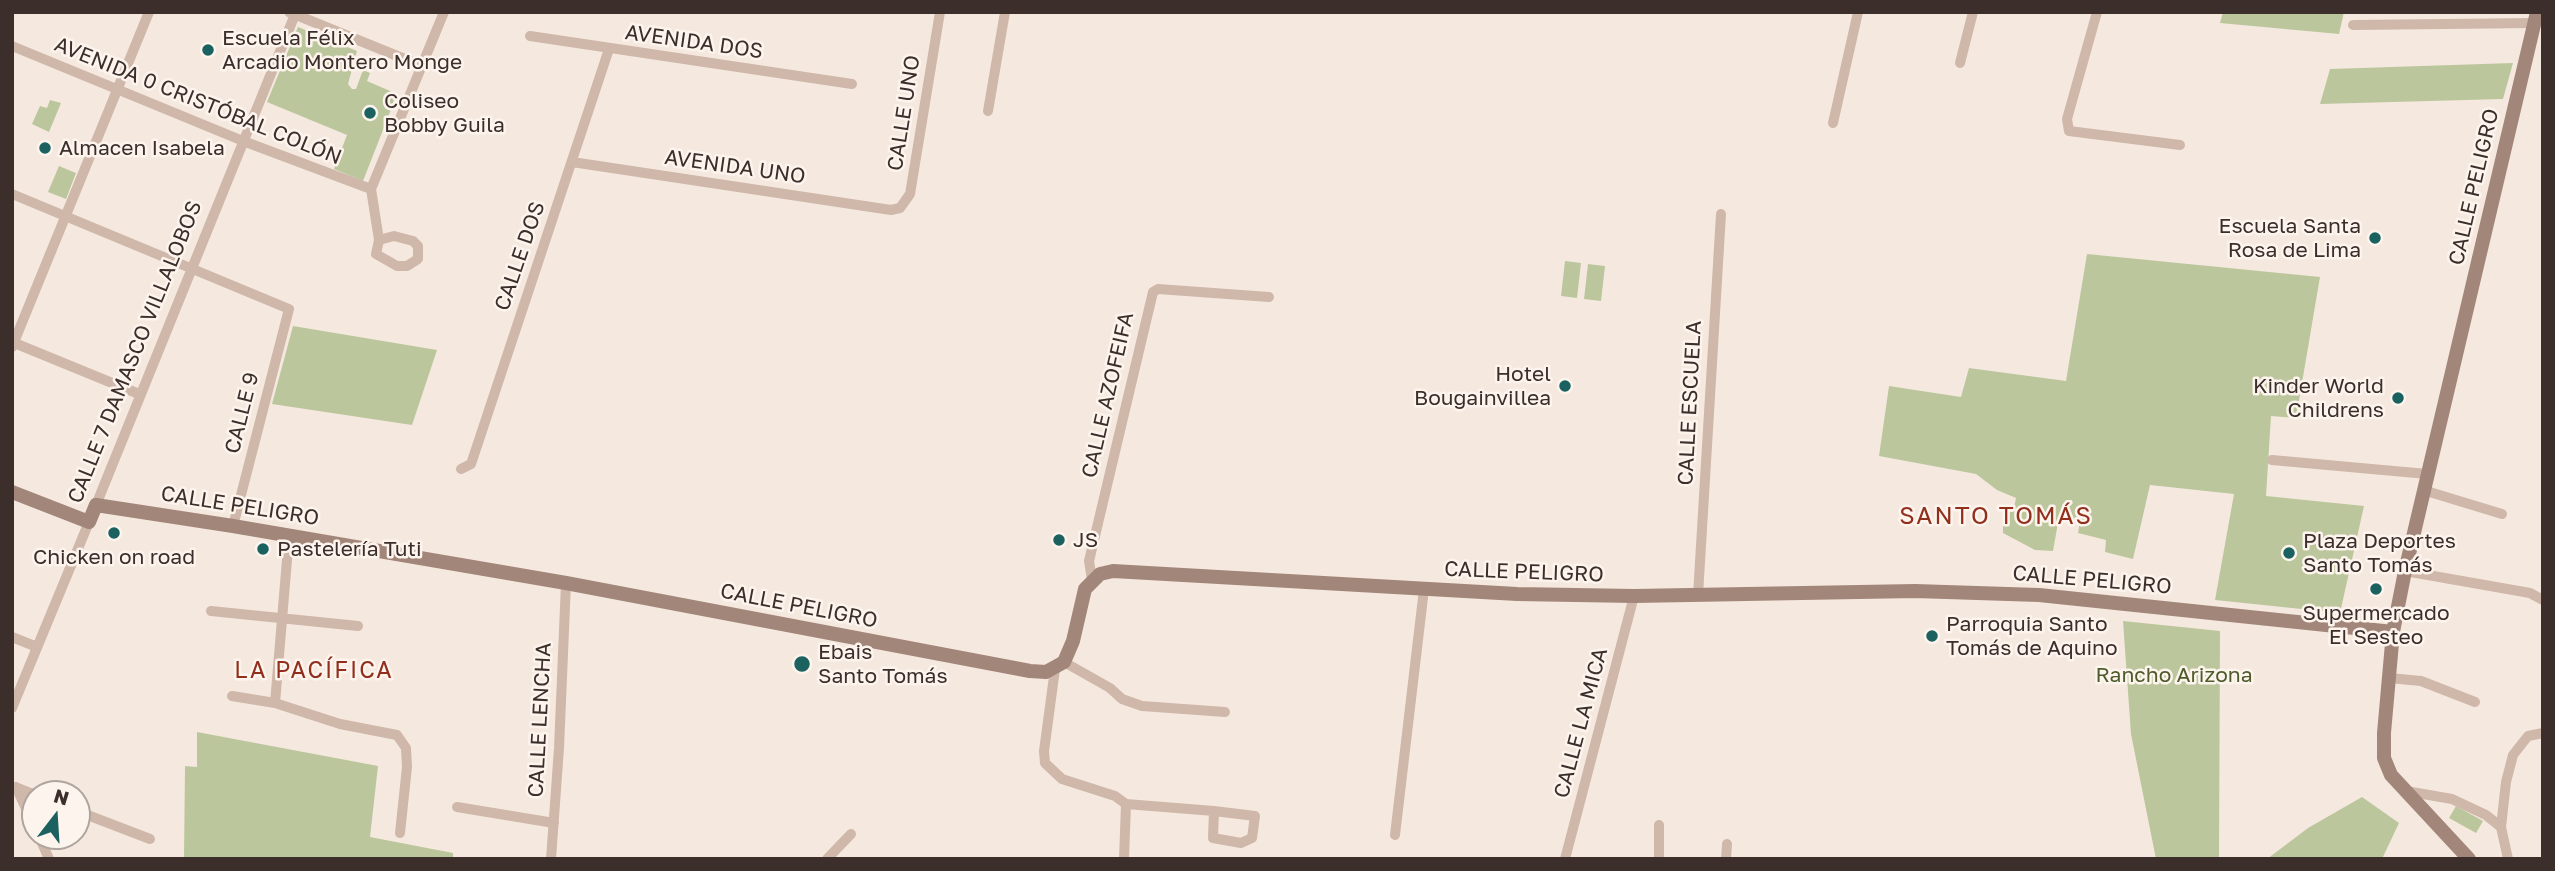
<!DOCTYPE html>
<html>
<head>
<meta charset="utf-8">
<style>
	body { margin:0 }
	#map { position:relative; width:2555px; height:871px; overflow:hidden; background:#f5e9df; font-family:"Golos Text",sans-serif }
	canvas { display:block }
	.frame { position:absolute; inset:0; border:14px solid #3c2e2a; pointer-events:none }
	.north { position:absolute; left:21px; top:780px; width:70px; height:70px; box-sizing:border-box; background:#fcf4ed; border:2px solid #afa59f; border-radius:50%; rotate:17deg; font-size:19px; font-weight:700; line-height:28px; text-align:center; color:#3c2e2a }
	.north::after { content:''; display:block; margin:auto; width:24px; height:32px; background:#1b6160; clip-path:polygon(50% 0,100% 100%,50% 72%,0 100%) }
</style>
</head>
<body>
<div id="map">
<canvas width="2555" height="871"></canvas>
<div class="frame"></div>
<div class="north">N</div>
</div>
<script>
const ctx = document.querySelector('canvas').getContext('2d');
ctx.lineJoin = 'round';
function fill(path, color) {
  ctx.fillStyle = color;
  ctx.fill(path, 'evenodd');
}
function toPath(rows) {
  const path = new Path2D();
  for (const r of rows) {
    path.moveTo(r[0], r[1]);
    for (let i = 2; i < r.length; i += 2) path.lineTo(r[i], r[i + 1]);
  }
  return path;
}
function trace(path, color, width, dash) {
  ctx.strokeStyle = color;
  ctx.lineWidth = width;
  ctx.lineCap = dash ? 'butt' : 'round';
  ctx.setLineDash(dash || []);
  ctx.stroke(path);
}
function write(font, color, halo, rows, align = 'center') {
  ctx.font = font + ' "Golos Text",sans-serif';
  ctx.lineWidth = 5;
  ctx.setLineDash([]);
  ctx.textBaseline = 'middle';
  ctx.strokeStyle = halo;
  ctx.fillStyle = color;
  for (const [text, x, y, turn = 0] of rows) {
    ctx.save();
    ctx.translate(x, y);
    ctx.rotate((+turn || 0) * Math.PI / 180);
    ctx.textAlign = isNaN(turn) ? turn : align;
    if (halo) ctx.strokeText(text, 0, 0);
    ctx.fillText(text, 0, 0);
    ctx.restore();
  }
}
fill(toPath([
	[2223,12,2344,12,2339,34,2220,23],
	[298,27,357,51,348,84,352,89,356,89,363,70,370,73,367,81,397,94,363,181,334,169,347,135,267,102],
	[2513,63,2503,99,2320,104,2330,69],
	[50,100,61,103,49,132,32,124,40,106,47,108],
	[59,166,76,173,66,199,48,192],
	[2087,254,2320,277,2296,418,2271,416,2266,496,2364,506,2340,613,2215,600,2234,494,2150,485,2133,559,2105,552,2106,540,2078,533,2080,521,2059,517,2053,551,2035,550,2003,533,2003,517,2006,512,2013,512,2016,498,1997,490,1976,474,1879,456,1889,386,1961,397,1969,368,2066,381],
	[1565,261,1581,263,1577,298,1561,296],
	[1588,264,1605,266,1601,301,1584,299],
	[293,326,437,350,412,425,272,404],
	[2123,621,2220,631,2219,859,2156,859,2131,734],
	[197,732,378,766,370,837,453,853,453,859,184,859,185,766,197,767],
	[2362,797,2399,823,2382,859,2267,859,2308,828],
	[2456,806,2483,821,2476,833,2449,818]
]), '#bcc69d');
trace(toPath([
	[289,12,422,66],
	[2097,12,2067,119,2069,131,2180,145],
	[2353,25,2534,23],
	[530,36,852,84],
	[12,46,243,141,371,189],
	[1960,63,1973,12],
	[988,111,1005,12],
	[1833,123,1858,12],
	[572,162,891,210,900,208,910,194,940,12],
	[371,189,444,12],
	[371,189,379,240,376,254,397,266,407,266,418,259,418,246,413,241,394,236,379,240],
	[12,194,289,309,233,526],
	[12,342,139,394],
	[12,347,149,12],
	[2272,460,2427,474],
	[461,469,471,464,609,49],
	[2423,490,2502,514],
	[96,505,296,12],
	[2405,571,2530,593,2543,600],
	[1092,580,1089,561,1153,292,1158,289,1269,297],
	[1698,595,1721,214],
	[211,611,358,626],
	[12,637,37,647],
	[1064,662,1110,688,1122,699,1142,706,1225,712],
	[1055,669,1044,751,1045,763,1062,779,1115,796,1126,804,1124,859],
	[2389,678,2421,681,2475,702],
	[232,696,275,703,340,724,397,735,406,748,407,767,400,833],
	[275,703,289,536],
	[12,708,89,522],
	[15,787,35,795],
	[16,787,35,828],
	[2406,791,2452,799,2486,815,2501,827,2508,859],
	[1126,804,1214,811,1255,816,1252,838,1241,843,1213,838,1214,811],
	[457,807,554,823],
	[77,811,150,839],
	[2501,827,2506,782,2513,755,2528,736,2543,733],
	[1395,835,1424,589],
	[39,836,49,859],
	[551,859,559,748,566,583],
	[827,859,851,834],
	[1565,859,1634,596],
	[1659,859,1659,825],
	[1726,859,1727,844]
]), '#cfb7aa', 10);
trace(toPath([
	[12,492,89,522,96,505,233,526,566,583,1030,671,1046,672,1064,662,1073,641,1085,589,1100,574,1113,571,1517,594,1634,596,1915,591,2039,595,2393,632],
	[2469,859,2391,775,2384,758,2384,733,2393,632,2405,571,2537,12]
]), '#a3867a', 14);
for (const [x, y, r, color] of [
	[208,50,7,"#1b6160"],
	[370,113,7,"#1b6160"],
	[45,148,7,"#1b6160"],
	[2375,238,7,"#1b6160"],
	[1565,386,7,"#1b6160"],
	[2398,398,7,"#1b6160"],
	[114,533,7,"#1b6160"],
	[1059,540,7,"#1b6160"],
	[263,549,7,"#1b6160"],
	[2289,553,7,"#1b6160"],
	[2376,589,7,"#1b6160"],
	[1932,636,7,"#1b6160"],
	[802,664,9,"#1b6160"]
]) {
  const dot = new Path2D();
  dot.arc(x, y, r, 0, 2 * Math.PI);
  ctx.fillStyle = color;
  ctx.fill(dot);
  trace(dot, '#fcf4ed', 2.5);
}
write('21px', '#3c2e2a', '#fcf4ed', [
	["Escuela Félix",222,38],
	["Arcadio Montero Monge",222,62],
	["Coliseo",384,101],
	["Bobby Guila",384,125],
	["Almacen Isabela",59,148],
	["Escuela Santa",2361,226,"right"],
	["Rosa de Lima",2361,250,"right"],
	["Hotel",1551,374,"right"],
	["Bougainvillea",1551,398,"right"],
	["Kinder World",2384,386,"right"],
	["Childrens",2384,410,"right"],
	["JS",1073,540],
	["Plaza Deportes",2303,541],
	["Santo Tomás",2303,565],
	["Pastelería Tuti",277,549],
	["Chicken on road",114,557,"center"],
	["Supermercado",2376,613,"center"],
	["El Sesteo",2376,637,"center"],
	["Parroquia Santo",1946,624],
	["Tomás de Aquino",1946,648],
	["Ebais",818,652],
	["Santo Tomás",818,676]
], 'left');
write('21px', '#3c2e2a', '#fcf4ed', [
	["AVENIDA DOS",694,42,8],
	["AVENIDA 0 CRISTÓBAL COLÓN",198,101,22],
	["CALLE UNO",904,113,-81],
	["AVENIDA UNO",735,167,8],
	["CALLE PELIGRO",2474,187,-77],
	["CALLE DOS",520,256,-71],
	["CALLE 7 DAMASCO VILLALOBOS",135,352,-68],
	["CALLE AZOFEIFA",1108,395,-77],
	["CALLE ESCUELA",1690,403,-87],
	["CALLE 9",242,413,-76],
	["CALLE PELIGRO",240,506,9],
	["CALLE PELIGRO",1524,572,2],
	["CALLE PELIGRO",2092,580,5],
	["CALLE PELIGRO",799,606,11],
	["CALLE LENCHA",540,720,-87],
	["CALLE LA MICA",1581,723,-75]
]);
write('21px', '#4e5c2b', '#fcf4ed', [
	["Rancho Arizona",2174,675]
]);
ctx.letterSpacing = '2px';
write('23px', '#922e1c', '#fcf4ed', [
	["LA PACÍFICA",314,671]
]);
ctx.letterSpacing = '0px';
ctx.letterSpacing = '2px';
write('24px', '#922e1c', '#fcf4ed', [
	["SANTO TOMÁS",1996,516]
]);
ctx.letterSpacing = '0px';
</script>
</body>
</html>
